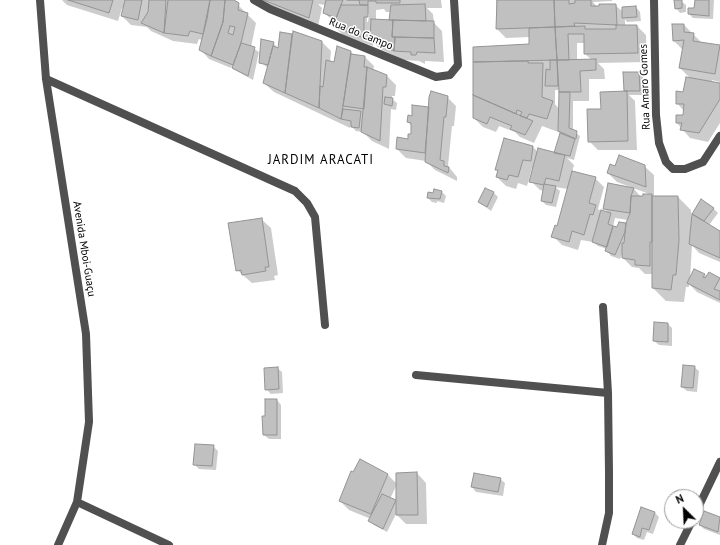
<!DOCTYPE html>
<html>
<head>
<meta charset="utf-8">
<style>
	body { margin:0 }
	#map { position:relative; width:720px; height:545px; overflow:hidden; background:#fff; font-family:"PT Sans",sans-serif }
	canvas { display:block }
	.north { position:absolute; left:664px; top:489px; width:40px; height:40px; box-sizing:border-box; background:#fff; border:1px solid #999; border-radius:50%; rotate:336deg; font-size:11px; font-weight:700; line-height:16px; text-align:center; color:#000 }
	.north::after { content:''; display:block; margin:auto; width:14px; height:18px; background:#000; clip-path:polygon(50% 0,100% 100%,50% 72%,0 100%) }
</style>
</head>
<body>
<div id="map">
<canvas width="720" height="545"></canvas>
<div class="north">N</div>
</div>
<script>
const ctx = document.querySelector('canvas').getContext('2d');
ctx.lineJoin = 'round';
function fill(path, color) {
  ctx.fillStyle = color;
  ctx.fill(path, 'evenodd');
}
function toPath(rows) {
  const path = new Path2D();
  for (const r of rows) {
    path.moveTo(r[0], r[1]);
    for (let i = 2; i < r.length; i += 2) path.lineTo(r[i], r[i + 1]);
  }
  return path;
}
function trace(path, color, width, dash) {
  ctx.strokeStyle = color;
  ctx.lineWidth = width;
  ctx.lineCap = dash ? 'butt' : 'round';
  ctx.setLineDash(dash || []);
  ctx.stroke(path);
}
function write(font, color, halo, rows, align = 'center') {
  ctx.font = font + ' "PT Sans",sans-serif';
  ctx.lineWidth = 3;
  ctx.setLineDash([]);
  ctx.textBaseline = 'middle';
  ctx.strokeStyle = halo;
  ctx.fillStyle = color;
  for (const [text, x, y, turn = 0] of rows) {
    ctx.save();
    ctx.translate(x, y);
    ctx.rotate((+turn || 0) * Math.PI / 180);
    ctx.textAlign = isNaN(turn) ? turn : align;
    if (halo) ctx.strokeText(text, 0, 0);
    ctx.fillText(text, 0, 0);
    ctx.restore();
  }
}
fill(toPath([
	[62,0,235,0,235,2,256,23,251,47,259,52,253,80,233,69,242,43,240,43,231,68,209,59,200,49,202,40,199,39,197,44,173,41,151,31,147,27,131,25,122,16,124,8,122,8,118,21,67,5],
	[264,0,441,0,442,8,427,8,433,14,434,23,442,31,444,62,425,61,425,64,419,61,404,60,380,49,373,42,373,46,344,36,335,27,336,23,324,13,326,5,318,4,322,8,318,26,273,9],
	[384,9,386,12,391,12,390,21,376,20,376,10],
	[367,14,369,14,368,22,367,22],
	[496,0,612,0,612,1,593,2,597,7,615,5,623,12,636,7,640,12,641,21,627,22,625,19,625,26,637,26,646,35,647,62,598,63,604,69,605,79,589,79,589,101,573,101,573,131,580,136,574,160,567,158,574,165,572,172,595,178,604,187,598,209,602,212,609,213,604,208,609,184,634,189,641,197,652,195,617,182,608,173,616,168,644,166,654,175,654,197,678,197,691,210,691,220,693,214,713,208,718,213,709,225,720,232,720,262,699,253,692,245,690,280,704,274,707,277,709,274,720,279,720,303,697,292,689,284,689,287,686,287,684,302,666,301,653,288,653,274,645,274,639,268,632,267,623,258,623,252,620,259,611,256,607,251,607,249,598,246,593,242,581,240,578,250,562,245,553,236,557,227,568,189,555,187,560,191,556,207,546,205,542,201,544,191,540,190,531,181,534,169,532,168,527,186,518,183,516,189,506,186,497,177,498,171,496,169,533,147,538,152,555,154,561,133,542,126,534,143,520,137,515,132,499,126,496,132,483,127,474,118,474,48,530,45,530,37,506,38,497,29],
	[577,43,585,43,585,54,592,60,577,61],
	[555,90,559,90,559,109,555,104],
	[615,218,628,220,626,224,619,223,617,229,613,227],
	[696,0,714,0,713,19,693,18,689,14,695,9],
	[681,1,686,5,686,12,680,13,676,8],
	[684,25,703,44,720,47,720,82,712,80,712,82,720,84,720,123,708,142,690,138,677,123,683,116,684,111,677,103,691,79,680,68,683,50,674,41],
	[281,33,322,42,331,51,330,62,335,63,351,52,354,55,365,57,374,66,373,71,387,76,396,85,395,96,392,96,392,99,397,103,396,110,391,109,389,149,372,141,363,132,356,131,351,126,350,128,274,92,264,83,268,68,261,62,273,43,279,49],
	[624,73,639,73,643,77,644,95,629,95,635,101,637,150,598,150,589,141,602,110,625,92],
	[447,97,456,106,454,126,452,126,448,166,457,177,457,181,435,170,426,161,406,158,397,149,409,140,412,135,412,126,408,122,413,117],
	[442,192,446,196,444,203,437,201,437,203,432,202,428,198],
	[493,192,498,197,491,211,479,202],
	[261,219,271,228,278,275,274,276,275,280,252,283,237,270],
	[668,324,672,328,672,346,659,345,654,341],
	[694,367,699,371,697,392,687,391,682,387],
	[277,368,282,372,283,393,271,394,266,389],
	[266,400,277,400,281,405,281,439,269,439,264,435],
	[213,446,218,451,216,470,199,469,194,464],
	[360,460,388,475,397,484,390,499,397,503,417,473,426,483,427,524,406,524,396,514,387,532,374,525,369,521,371,519,349,510,340,501],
	[474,474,500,479,505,483,503,496,476,492,472,487],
	[704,512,720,518,720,535,704,529,700,525],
	[655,513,659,517,653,534,647,532,644,540,637,538,633,534]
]), '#0003');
const building = toPath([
	[68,0,113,0,109,13,68,0],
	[125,0,142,0,138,20,121,16,125,0],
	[149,0,166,0,164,33,141,23,148,12,149,0],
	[168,0,210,0,203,34,190,31,188,36,164,33,168,0],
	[210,0,225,0,223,22,211,56,199,50,207,19,210,0],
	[225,0,234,0,239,3,238,10,248,13,241,43,233,65,211,56,223,22,225,0],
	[230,26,235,27,233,35,228,33,230,26],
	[263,0,313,0,309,18,263,0],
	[326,0,343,0,336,18,323,13,326,0],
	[347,0,400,0,400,3,376,3,376,1,368,1,368,5,360,5,359,0,347,0],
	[497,0,554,0,555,27,496,29,497,0],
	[554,0,569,0,569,4,575,3,575,0,591,0,591,6,599,6,599,4,616,4,617,25,574,23,575,26,555,27,554,0],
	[674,0,682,0,682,8,675,9,674,0],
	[695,0,709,0,709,16,688,14,688,8,694,8,695,0],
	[425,4,426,21,389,20,391,5,425,4],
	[341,5,368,5,368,17,364,17,364,38,333,27,341,5],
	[636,6,637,17,622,18,622,7,636,6],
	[371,19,393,20,392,37,395,37,394,51,370,41,371,19],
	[393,20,434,21,434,38,392,37,393,20],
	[672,24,684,24,684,32,694,33,693,41,720,45,715,74,679,68,684,40,673,41,672,24],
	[616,25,637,25,638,53,584,54,584,34,568,34,569,60,557,60,555,27,585,26,585,29,616,29,616,25],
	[555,27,557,60,473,62,473,47,529,44,529,28,555,27],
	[293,31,322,41,319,108,285,93,293,31],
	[280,32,292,34,285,93,263,83,273,46,278,48,280,32],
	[395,37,434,38,435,53,417,52,416,55,411,55,411,52,394,51,395,37],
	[261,39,274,42,268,65,259,63,261,39],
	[241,43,255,47,248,76,232,68,241,43],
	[337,46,351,51,341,119,319,108,320,86,323,87,326,60,334,62,337,46],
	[351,54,365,56,364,67,367,67,364,109,343,106,351,54],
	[596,59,596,70,580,71,581,92,559,92,557,60,596,59],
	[550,60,557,60,558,86,545,86,546,69,550,70,550,60],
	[528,61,528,63,543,63,542,97,553,101,547,119,529,114,527,118,520,116,522,112,517,110,516,114,473,95,473,62,528,61],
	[367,67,387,75,386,87,383,87,380,141,361,132,367,67],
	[623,72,639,72,640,91,624,91,623,72],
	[686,77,720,83,720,99,699,133,680,130,682,123,676,123,676,115,683,115,684,104,676,104,676,91,683,92,686,77],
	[431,91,448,96,446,117,444,117,440,160,444,161,444,166,449,167,448,173,425,162,429,97,431,91],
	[627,91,628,141,588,142,587,109,601,109,600,92,627,91],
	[559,92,570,92,569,128,577,131,576,139,558,131,559,92],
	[473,95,533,121,525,135,510,129,512,126,490,117,487,124,473,118,473,95],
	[385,97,393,98,392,106,384,104,385,97],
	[412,105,429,107,425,153,396,149,397,137,408,139,408,134,411,134,411,123,407,122,408,115,412,116,412,105],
	[343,109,361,111,359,128,351,127,351,121,341,119,343,109],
	[560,133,575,139,570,156,554,153,560,133],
	[504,138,533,146,531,161,523,160,518,177,509,175,507,180,496,177,498,170,495,170,504,138],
	[538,148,565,155,559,181,546,178,544,185,529,182,538,148],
	[619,155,645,165,646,187,607,173,610,164,615,166,619,155],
	[572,171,596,177,589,203,596,205,593,215,590,214,584,235,572,231,569,242,551,237,555,225,557,226,572,171],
	[608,183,634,188,631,196,630,213,603,209,608,183],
	[544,184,556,186,552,203,541,201,544,184],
	[485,188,494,192,487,207,478,202,485,188],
	[434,189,442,191,440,199,427,198,428,192,433,193,434,189],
	[643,194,652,194,652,242,650,242,650,266,635,265,635,260,622,258,622,243,624,243,626,223,630,213,631,196,643,196,643,194],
	[652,196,678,196,679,240,676,275,673,275,671,290,652,288,652,196],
	[701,199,714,208,704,221,692,214,701,199],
	[601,210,611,213,608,224,613,226,607,247,592,242,601,210],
	[692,214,720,231,720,258,689,244,692,214],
	[262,218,269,267,265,267,266,271,242,275,241,270,236,271,228,223,262,218],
	[619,222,626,223,625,232,615,255,605,251,613,226,617,227,619,222],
	[694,269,705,274,703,277,705,278,709,272,720,278,714,289,720,291,720,300,687,283,694,269],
	[654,322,668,323,668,342,653,341,654,322],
	[683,365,695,366,693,388,681,387,683,365],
	[278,367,279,389,265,390,264,368,278,367],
	[265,399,277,399,277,435,263,435,262,416,265,416,265,399],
	[195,444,214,445,212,466,193,465,195,444],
	[360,459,388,474,371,514,339,501,351,471,353,472,360,459],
	[417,472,418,515,396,515,396,473,417,472],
	[474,473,501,478,498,492,471,487,474,473],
	[382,494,396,500,383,529,368,521,382,494],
	[641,507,655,512,649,530,642,528,640,537,632,534,641,507],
	[704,511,720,517,718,532,699,525,704,511]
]);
fill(building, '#c0c0c0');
trace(building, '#949494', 1);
trace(toPath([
	[40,0,46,79,86,334,89,422,77,502,58,545],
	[254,0,270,9,436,77,450,75,458,65,454,0],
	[654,0,656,115,659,143,666,162,673,169,685,169,703,162,720,136],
	[46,79,295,191,307,203,315,217,325,325],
	[416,375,608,393],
	[77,502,169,545],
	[696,512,720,462],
	[602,545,609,513,609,472,608,393,603,307],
	[680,545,692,521]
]), '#505050', 8);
write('11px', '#000', '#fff', [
	["Rua do Campo",361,34,22],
	["Rua Amaro Gomes",645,87,-92],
	["Avenida Mboi-Guaçu",84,249,81]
]);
ctx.letterSpacing = '1px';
write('13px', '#000', '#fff', [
	["JARDIM ARACATI",321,160]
]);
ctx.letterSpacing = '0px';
</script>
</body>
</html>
